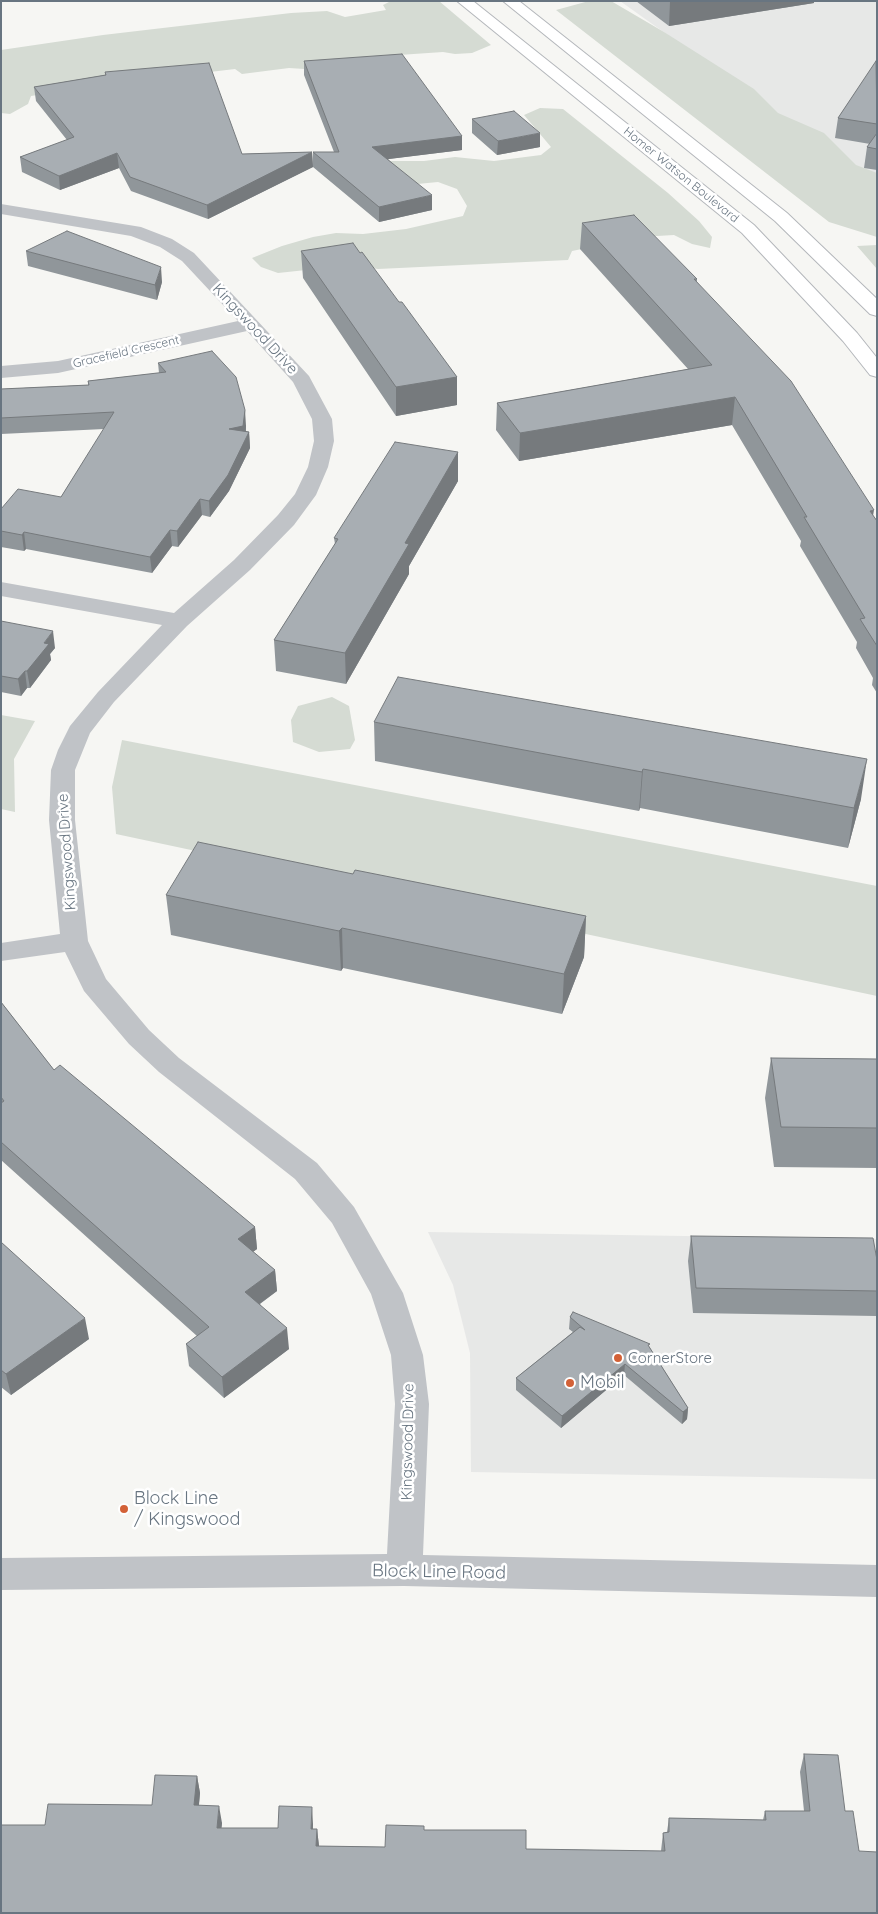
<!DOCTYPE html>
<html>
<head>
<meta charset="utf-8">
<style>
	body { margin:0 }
	#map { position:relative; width:878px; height:1914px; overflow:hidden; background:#f6f6f3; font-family:Quicksand,sans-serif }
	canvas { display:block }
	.frame { position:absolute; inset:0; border:2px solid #687581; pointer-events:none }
</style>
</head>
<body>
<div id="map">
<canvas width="878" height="1914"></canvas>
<div class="frame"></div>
</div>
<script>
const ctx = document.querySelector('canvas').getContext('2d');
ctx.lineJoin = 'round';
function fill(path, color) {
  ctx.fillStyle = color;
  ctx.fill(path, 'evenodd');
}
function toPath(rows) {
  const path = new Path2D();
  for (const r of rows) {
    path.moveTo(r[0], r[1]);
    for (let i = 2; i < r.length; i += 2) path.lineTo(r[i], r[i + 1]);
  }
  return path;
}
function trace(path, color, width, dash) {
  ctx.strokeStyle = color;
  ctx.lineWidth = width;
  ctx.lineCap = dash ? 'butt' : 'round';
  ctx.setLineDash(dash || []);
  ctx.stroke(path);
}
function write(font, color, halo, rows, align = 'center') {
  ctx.font = font + ' Quicksand,sans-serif';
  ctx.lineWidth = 5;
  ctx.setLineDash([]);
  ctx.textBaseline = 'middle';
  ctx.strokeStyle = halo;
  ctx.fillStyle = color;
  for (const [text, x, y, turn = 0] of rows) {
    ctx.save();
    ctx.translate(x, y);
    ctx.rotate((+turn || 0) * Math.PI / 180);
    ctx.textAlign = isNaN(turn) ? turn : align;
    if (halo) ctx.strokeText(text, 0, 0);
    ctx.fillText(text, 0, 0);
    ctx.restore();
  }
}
fill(toPath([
	[620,1,877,1,877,179,867,177],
	[428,1232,877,1239,877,1479,471,1472,470,1353,453,1285]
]), '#e7e8e7');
fill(toPath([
	[391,1,439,1,491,45,472,53,455,54,443,52,399,55,335,71,289,68,242,74,235,69,109,84,31,96,28,104,10,114,1,113,1,50,103,35,291,13,327,11,345,17,386,10,383,5],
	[589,1,611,1,664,32,754,89,778,113,824,133,856,165,877,173,877,237,829,222,556,10],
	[540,108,563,109,668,193,699,221,712,237,710,248,692,244,674,235,640,237,572,251,568,260,378,269,353,265,278,273,261,267,252,258,282,246,313,237,336,233,363,234,406,229,463,216,467,206,457,189,438,182,407,185,370,161,424,161,455,157,494,161,541,155,551,147,524,115],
	[877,245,877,269,857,246],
	[332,697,349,706,355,740,350,749,319,752,293,742,291,720,298,706],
	[1,715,35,721,14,759,15,812,1,809],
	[122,740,877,886,877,996,116,834,112,787]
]), '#d5dbd3');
const major = toPath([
	[457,1,473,1,754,225,857,333,877,358,877,377,870,375,843,341,742,233,457,1],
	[503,1,519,1,787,213,877,299,877,316,870,314,775,221,503,1]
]);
trace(major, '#b4b7bb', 2);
fill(toPath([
	[1,204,141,227,172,239,194,253,309,376,332,419,334,441,328,467,316,495,294,525,250,570,187,626,114,702,90,733,75,770,75,820,88,941,106,979,149,1030,179,1058,317,1163,354,1207,403,1293,423,1355,429,1404,423,1555,877,1565,877,1597,404,1586,1,1590,1,1558,387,1554,395,1404,391,1355,371,1294,332,1223,295,1179,159,1072,129,1044,84,991,65,952,1,961,1,943,60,934,49,820,51,770,58,750,70,726,98,692,162,625,1,596,1,582,174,613,234,560,278,515,295,494,308,467,314,441,312,419,293,382,247,331,58,373,1,378,1,366,58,361,238,321,182,261,160,247,131,236,1,214,1,204]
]), '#c0c3c7');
fill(major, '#fff');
fill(toPath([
	[636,1,814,1,814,3,669,26],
	[304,61,462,136,462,150,388,159,432,210,379,222,313,167,313,152,334,152,304,75],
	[877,61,877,170,864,168,867,147,870,144,835,138,838,118],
	[105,72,242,154,312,152,313,167,208,219,131,191,119,168,60,190,22,172,20,157,67,140,36,101,34,87,105,75],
	[472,119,540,147,497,155,472,133],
	[582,223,697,279,697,282,877,521,877,693,872,685,873,678,856,648,857,642,800,546,801,541,732,425,519,461,496,430,497,403,688,369,580,249],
	[26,251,162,282,157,300,28,266],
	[301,251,399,302,457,377,457,405,396,416,303,278],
	[158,363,246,426,246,431,249,432,250,448,229,491,210,517,202,515,178,547,172,546,152,573,26,549,24,551,1,547,1,509,61,497,104,429,1,434,1,389,88,385,88,381,159,373],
	[458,452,458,481,409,566,409,574,346,684,276,671,274,640,335,544,334,538],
	[1,621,55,648,50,654,51,660,30,688,27,688,21,696,1,692],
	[374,722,861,799,848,848,640,808,639,811,375,761],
	[353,874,586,916,584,957,562,1014,343,968,341,971,171,935,166,895],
	[1,1002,54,1070,255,1227,257,1249,253,1252,275,1270,277,1291,260,1304,289,1349,224,1398,189,1366,186,1344,197,1336,1,1160],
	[771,1058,877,1059,877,1168,774,1167,765,1098],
	[691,1236,877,1260,876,1316,693,1313,688,1261],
	[1,1242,89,1339,11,1395,1,1387],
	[570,1317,650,1348,688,1408,687,1419,682,1424,624,1375,561,1428,516,1390,516,1378,573,1332,569,1329],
	[804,1754,845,1811,859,1851,877,1913,45,1825,152,1805,197,1776,200,1793,199,1805,222,1823,221,1828,278,1828,313,1824,313,1829,317,1829,319,1846,385,1847,424,1830,526,1849,661,1851,663,1833,667,1832,669,1818,763,1820,765,1811,804,1811,800,1772]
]), '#90969a');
fill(toPath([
	[676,1,814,1,814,3,669,26,670,2],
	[540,133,540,147,497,155,498,141],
	[462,136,462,150,373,161,372,147],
	[312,152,313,167,208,219,207,205],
	[117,153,119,168,60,190,59,176],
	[432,195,432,210,379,222,379,207],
	[161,267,162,282,157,300,155,285],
	[457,377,457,405,396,416,396,387],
	[735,397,732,425,519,461,520,433],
	[245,410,246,426,245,441,249,432,250,448,229,491,210,517,209,501,229,429],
	[458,452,458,481,409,566,409,574,346,684,345,653,405,543],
	[200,499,202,515,178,547,177,531],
	[874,510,869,539,870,511],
	[170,530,172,546,152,573,150,557],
	[24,532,26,549,24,551,22,535],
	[53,631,55,648,50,654,51,660,30,688,27,671,44,643],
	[25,671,27,688,21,696,18,679],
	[867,759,861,799,848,848,854,808],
	[643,769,640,808,639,811,642,772],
	[586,916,584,957,562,1014,564,974],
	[342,928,343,968,341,971,339,931],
	[255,1227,257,1249,240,1261,238,1239],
	[275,1270,277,1291,247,1313,245,1292],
	[85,1318,89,1339,11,1395,6,1374],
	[287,1328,289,1349,224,1398,222,1377],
	[625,1364,624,1375,561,1428,562,1416],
	[688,1408,687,1419,682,1424,683,1412],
	[197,1776,200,1793,197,1823,194,1805],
	[219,1806,222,1823,220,1846,217,1828],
	[312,1807,313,1824,312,1846,311,1829],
	[317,1829,319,1846,316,1846]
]), '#767a7d');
const building = toPath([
	[402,54,462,136,372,147,432,195,379,207,313,152,339,152,304,61,402,54],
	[876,61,877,124,838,118,876,61],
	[209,63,242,154,312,152,207,205,130,177,117,153,59,176,20,157,74,137,34,87,106,75,105,72,209,63],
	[514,111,540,133,498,141,472,119,514,111],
	[877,133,877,149,867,147,877,133],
	[634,215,697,279,694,279,791,381,874,510,870,511,877,521,877,646,860,619,865,618,804,517,807,517,735,397,520,433,497,403,712,365,582,223,634,215],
	[67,231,161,267,155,285,26,251,67,231],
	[353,243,360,253,362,252,399,302,402,302,457,377,396,387,301,251,353,243],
	[212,351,236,377,245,410,243,426,229,429,249,432,228,475,209,501,200,499,177,531,170,530,150,557,24,532,22,535,1,531,1,509,18,489,61,497,114,412,1,418,1,389,89,385,88,381,166,372,158,363,212,351],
	[395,442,458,452,405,543,409,544,345,653,274,640,338,539,334,538,395,442],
	[1,621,53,631,44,643,49,644,27,671,25,671,18,679,1,676,1,621],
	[398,677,867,759,854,808,643,769,642,772,374,722,398,677],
	[198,842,353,874,355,870,586,916,564,974,342,928,339,931,166,895,198,842],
	[1,1002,54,1070,60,1065,255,1227,238,1239,275,1270,245,1292,287,1328,222,1377,186,1344,209,1327,1,1142,1,1103,4,1101,1,1097,1,1002],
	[771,1058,877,1059,877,1128,781,1127,771,1058],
	[691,1236,873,1238,877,1260,877,1291,696,1288,691,1236],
	[1,1242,85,1318,6,1374,1,1370,1,1242],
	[573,1312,650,1344,648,1345,688,1408,683,1412,625,1364,562,1416,516,1378,580,1327,585,1330,570,1317,573,1312],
	[804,1754,838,1755,845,1811,853,1811,859,1851,877,1852,877,1913,1,1913,1,1825,45,1825,48,1804,152,1805,155,1775,197,1776,194,1805,219,1806,217,1828,278,1828,279,1806,312,1807,311,1829,317,1829,316,1846,385,1847,386,1825,424,1826,424,1830,526,1830,526,1849,665,1851,663,1833,669,1832,669,1818,766,1820,765,1811,810,1811,804,1754]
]);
fill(building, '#a8aeb3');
trace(building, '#767a7d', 1);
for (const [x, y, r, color] of [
	[618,1358,5,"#d36137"],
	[570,1383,5,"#d36137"],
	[124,1509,5,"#d36137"]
]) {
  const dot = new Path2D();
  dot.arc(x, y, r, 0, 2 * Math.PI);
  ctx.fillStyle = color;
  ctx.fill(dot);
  trace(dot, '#fff', 2);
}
write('12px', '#687581', '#fff', [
	["Homer Watson Boulevard",681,175,39],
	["Gracefield Crescent",126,352,-13]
]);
write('15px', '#687581', '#fff', [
	["Kingswood Drive",255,329,47],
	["Kingswood Drive",67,852,-94],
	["Kingswood Drive",408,1442,-89]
]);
write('15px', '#687581', '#fff', [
	["CornerStore",628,1358]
], 'left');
write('18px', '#687581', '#fff', [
	["Mobil",580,1383],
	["Block Line",134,1499],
	["/ Kingswood",134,1520]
], 'left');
write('18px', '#687581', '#fff', [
	["Block Line Road",439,1572,1]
]);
</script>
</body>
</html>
